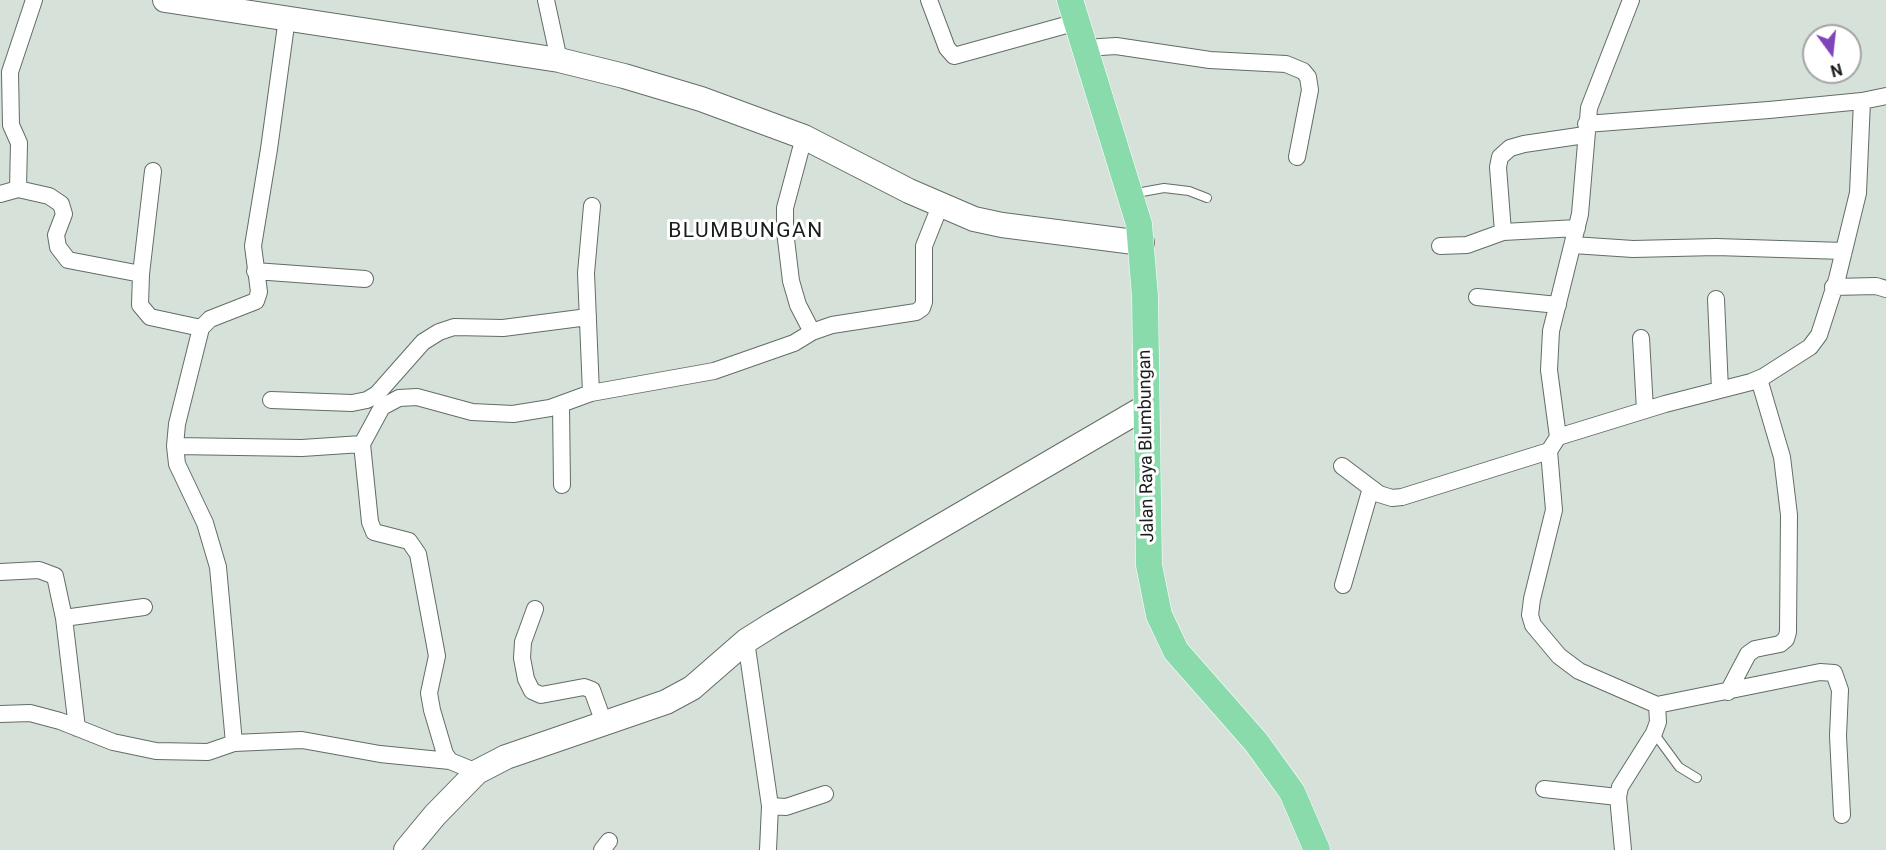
<!DOCTYPE html>
<html>
<head>
<meta charset="utf-8">
<style>
	body { margin:0 }
	#map { position:relative; width:1886px; height:850px; overflow:hidden; background:#d6e2d9; font-family:Roboto,sans-serif }
	canvas { display:block }
	.north { position:absolute; left:1802px; top:24px; width:60px; height:60px; box-sizing:border-box; background:#fff; border:2px solid #a3a5a4; border-radius:50%; rotate:165deg; font-size:16px; font-weight:700; line-height:24px; text-align:center; color:#1a1e1b }
	.north::after { content:''; display:block; margin:auto; width:21px; height:27px; background:#7f44ba; clip-path:polygon(50% 0,100% 100%,50% 72%,0 100%) }
</style>
</head>
<body>
<div id="map">
<canvas width="1886" height="850"></canvas>
<div class="north">N</div>
</div>
<script>
const ctx = document.querySelector('canvas').getContext('2d');
ctx.lineJoin = 'round';
function toPath(rows) {
  const path = new Path2D();
  for (const r of rows) {
    path.moveTo(r[0], r[1]);
    for (let i = 2; i < r.length; i += 2) path.lineTo(r[i], r[i + 1]);
  }
  return path;
}
function trace(path, color, width, dash) {
  ctx.strokeStyle = color;
  ctx.lineWidth = width;
  ctx.lineCap = dash ? 'butt' : 'round';
  ctx.setLineDash(dash || []);
  ctx.stroke(path);
}
function write(font, color, halo, rows, align = 'center') {
  ctx.font = font + ' Roboto,sans-serif';
  ctx.lineWidth = 6;
  ctx.setLineDash([]);
  ctx.textBaseline = 'middle';
  ctx.strokeStyle = halo;
  ctx.fillStyle = color;
  for (const [text, x, y, turn = 0] of rows) {
    ctx.save();
    ctx.translate(x, y);
    ctx.rotate((+turn || 0) * Math.PI / 180);
    ctx.textAlign = isNaN(turn) ? turn : align;
    if (halo) ctx.strokeText(text, 0, 0);
    ctx.fillText(text, 0, 0);
    ctx.restore();
  }
}
const lane = toPath([
	[1131,194,1164,188,1189,191,1207,198],
	[1654,733,1679,767,1697,778]
]);
const street = toPath([
	[34,0,10,72,11,125,19,143,18,189,49,196,61,204,64,214,56,235,58,247,68,260,141,274],
	[546,0,559,60],
	[929,0,947,48,954,56,1077,22],
	[1085,48,1116,46,1210,60,1286,64,1303,71,1308,77,1310,90,1297,157],
	[1586,124,1769,110,1862,101,1886,96],
	[804,137,785,208,785,231,791,281,798,305,812,332],
	[153,171,141,274,140,305,150,317,201,328],
	[0,194,18,189],
	[1503,232,1498,167,1500,157,1510,148,1524,144,1585,135],
	[1573,245,1633,249,1716,247,1844,251],
	[1440,246,1467,245,1503,232,1577,228],
	[255,271,365,279],
	[1833,287,1876,286,1886,289],
	[1477,297,1558,305],
	[1716,299,1720,390],
	[1641,338,1645,410],
	[591,393,586,273,592,206],
	[271,400,352,403,367,400,377,394,423,342,439,332,454,327,503,328,588,317],
	[561,406,562,485],
	[1558,437,1549,370,1551,331,1580,214,1589,108,1631,0],
	[175,446,302,448,362,444],
	[1549,451,1554,510,1532,599,1530,615,1533,625,1559,656,1579,671,1657,705,1658,722,1654,733,1620,787,1618,797,1623,850],
	[1342,466,1379,494,1392,498,1402,497,1549,451,1558,437,1665,404,1751,382,1763,377,1810,347,1819,335,1837,279,1858,193,1862,101],
	[0,572,39,570,55,576,64,618,77,728],
	[1343,585,1371,488],
	[535,609,523,642,522,658,526,679,532,691,541,695,584,687,592,690,604,723],
	[64,618,144,607],
	[746,641,770,806,768,850],
	[1728,692,1748,654,1755,649,1780,644,1786,639,1788,632,1789,515,1782,457,1759,379],
	[1657,705,1820,672,1834,673,1840,690,1838,736,1842,815],
	[0,714,30,713,60,721,113,742,156,751,208,752,234,743,302,740,380,754,450,761,477,772],
	[234,743,218,567,205,523,177,464,175,446,177,424,201,328,210,319,256,301,259,292,253,246,269,149,287,18],
	[450,761,445,754,432,710,429,693,437,656,418,554,409,541,374,532,370,522,362,444,382,407,399,398,417,397,472,412,513,414,550,408,591,393,714,371,794,343,812,332,832,325,916,312,922,308,924,302,924,246,940,206],
	[1544,789,1618,797],
	[770,806,786,807,825,794],
	[602,850,609,841]
]);
const secondary = toPath([
	[165,0,559,60,624,76,701,99,804,137,909,191,974,219,1002,225,1142,243],
	[406,850,435,815,477,772,506,757,666,702,692,688,746,641,773,624,1147,406]
]);
const primary = toPath([
	[1070,0,1139,224,1145,296,1149,565,1159,615,1176,651,1256,742,1292,792,1317,850]
]);
trace(lane, '#626d65', 10);
trace(street, '#626d65', 18);
trace(secondary, '#626d65', 26);
trace(primary, '#fff', 27);
trace(lane, '#fff', 8);
trace(street, '#fff', 16);
trace(secondary, '#fff', 24);
trace(primary, '#89dbac', 26);
write('18px', '#1a1e1b', '#fff', [
	["Jalan Raya Blumbungan",1147,446,-91]
]);
ctx.letterSpacing = '1.5px';
write('21px', '#1a1e1b', '#fff', [
	["BLUMBUNGAN",746,232]
]);
ctx.letterSpacing = '0px';
</script>
</body>
</html>
